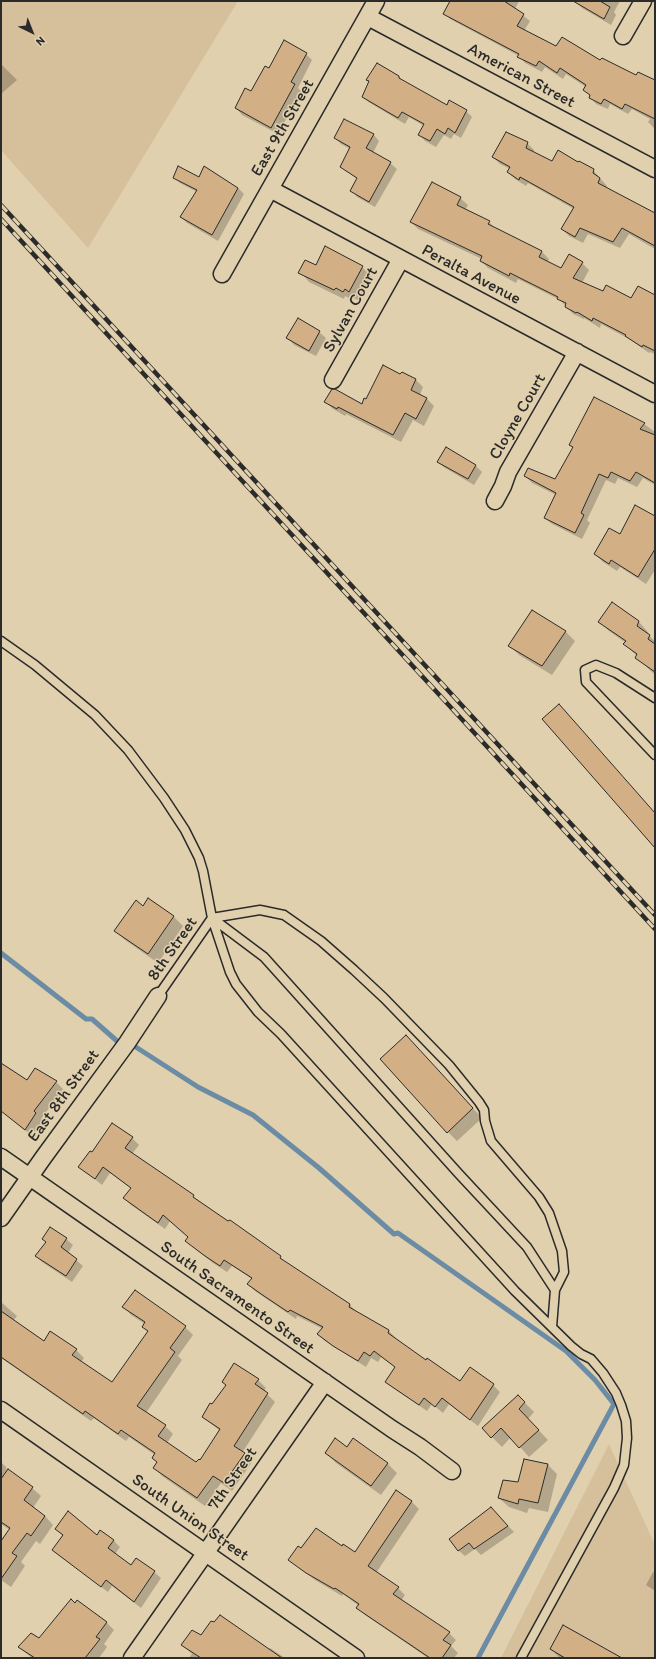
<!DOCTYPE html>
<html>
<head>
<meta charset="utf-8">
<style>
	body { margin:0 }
	#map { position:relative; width:656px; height:1659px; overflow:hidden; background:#e1d0ad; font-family:Itim,sans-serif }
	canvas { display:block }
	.frame { position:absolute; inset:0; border:2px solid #2b2b2b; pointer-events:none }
	.north { position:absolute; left:12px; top:12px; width:40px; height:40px; -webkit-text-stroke:3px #e1d0ad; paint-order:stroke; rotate:137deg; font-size:11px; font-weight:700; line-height:16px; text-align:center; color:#2b2b2b }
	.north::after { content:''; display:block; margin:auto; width:14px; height:18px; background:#2b2b2b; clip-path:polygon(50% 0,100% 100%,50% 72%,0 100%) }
</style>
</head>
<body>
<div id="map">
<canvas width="656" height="1659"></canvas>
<div class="frame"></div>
<div class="north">N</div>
</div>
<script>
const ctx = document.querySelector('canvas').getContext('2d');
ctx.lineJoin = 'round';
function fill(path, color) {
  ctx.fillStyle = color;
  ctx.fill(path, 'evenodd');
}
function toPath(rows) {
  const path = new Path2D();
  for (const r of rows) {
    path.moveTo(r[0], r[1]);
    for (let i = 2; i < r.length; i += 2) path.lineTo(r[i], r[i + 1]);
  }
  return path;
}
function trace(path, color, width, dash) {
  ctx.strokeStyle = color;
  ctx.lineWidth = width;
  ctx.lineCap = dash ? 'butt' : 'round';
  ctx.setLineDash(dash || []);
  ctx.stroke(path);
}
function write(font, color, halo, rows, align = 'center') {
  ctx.font = font + ' Itim,sans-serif';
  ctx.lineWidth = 3;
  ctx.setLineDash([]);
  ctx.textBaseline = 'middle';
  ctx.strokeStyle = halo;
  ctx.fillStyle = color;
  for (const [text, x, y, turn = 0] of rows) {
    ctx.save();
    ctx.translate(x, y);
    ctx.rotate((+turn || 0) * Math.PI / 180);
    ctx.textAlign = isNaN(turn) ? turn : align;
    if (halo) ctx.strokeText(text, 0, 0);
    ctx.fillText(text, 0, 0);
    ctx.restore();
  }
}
fill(toPath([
	[1,1,238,1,88,248,1,150],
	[609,1444,655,1545,655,1658,501,1658]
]), '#d6c09c');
fill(toPath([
	[451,1,519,1,515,9,530,21,524,31,557,48,601,61,637,77,655,81,655,129,648,122,650,119,632,109,628,114,610,104,608,109,596,104,585,90,586,87,566,74,563,79,545,67,542,72,525,63,519,56,450,19,444,13],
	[575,1,620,1,614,12,616,15,611,25,582,8],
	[306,54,312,60,298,88,301,91,278,134,242,115,236,108,252,92,269,70],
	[1,64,17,80,1,94],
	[399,77,404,82,447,106,466,111,472,117,461,138,454,134,451,139,444,135,436,147,425,141,419,134,424,126,409,117,405,124,370,103,363,97,370,82,367,80],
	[373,134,379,141,373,153,390,163,397,169,375,207,357,197,351,190,357,179,341,167,350,149,341,144,335,138],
	[527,143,534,150,534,153,552,162,558,151,593,170,607,186,606,188,655,214,655,249,629,234,620,248,588,234,583,243,569,236,562,229,574,209,528,183,526,186,515,179,508,172,510,169,500,164,493,157],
	[174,177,199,178,238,188,244,194,218,241,187,223,181,217,197,192,180,183],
	[460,198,468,205,465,210,489,222,495,228,541,251,549,259,547,262,561,270,582,263,589,270,582,283,604,292,631,300,655,297,655,354,650,352,649,353,629,339,601,324,600,328,584,318,584,319,573,314,560,300,518,279,516,283,488,268,481,261,482,259,418,229,411,222],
	[325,248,362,267,372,277,359,301,354,298,353,300,345,296,344,299,309,282,300,272,316,267],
	[319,332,326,338,316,356,294,345,288,338],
	[401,375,416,380,423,387,420,395,427,399,434,406,424,426,413,420,401,442,346,414,345,416,333,409,325,401,362,405,366,400],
	[644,424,655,432,655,485,643,478,637,487,618,478,615,484,606,480,587,520,590,523,582,539,552,524,545,518,556,495,532,483,525,476,556,480,574,449,570,445],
	[447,449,476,466,482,472,474,485,445,468,438,462],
	[655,517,655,570,646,584,620,567,617,571,603,562,595,554,621,536],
	[612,604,639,622,648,632,647,634,655,641,655,675,636,657,637,656,625,644,626,643,609,631,600,622],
	[565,631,575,641,552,675,519,655,510,646],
	[144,907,174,917,183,926,158,963,125,940,116,931],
	[415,1046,482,1118,457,1141,448,1132],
	[1,1063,27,1082,56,1082,63,1089,41,1119,43,1121,32,1136,9,1117,1,1093],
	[132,1138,139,1145,132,1154,280,1257,287,1264,350,1305,357,1312,389,1331,396,1338,395,1339,427,1361,460,1382,493,1385,500,1392,478,1426,449,1404,443,1413,432,1404,427,1411,393,1388,386,1382,396,1368,381,1357,378,1362,371,1358,366,1367,325,1341,318,1334,323,1329,297,1316,296,1319,255,1291,248,1284,252,1279,232,1266,227,1272,213,1263,194,1248,187,1241,189,1238,170,1221,165,1229,131,1205,124,1198,132,1189,110,1173,102,1185,80,1167,92,1154],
	[66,1239,73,1245,68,1253,83,1266,72,1282,42,1262,36,1256],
	[1,1302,17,1316,13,1321,44,1342,76,1350,84,1358,81,1362,112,1383,148,1332,143,1327,145,1324,131,1315,124,1307,185,1327,193,1335,178,1356,182,1360,146,1413,165,1426,173,1434,167,1443,196,1464,200,1461,220,1431,203,1417,213,1405,258,1380,266,1388,264,1391,275,1402,242,1453,252,1462,232,1491,221,1483,205,1506,162,1476,155,1468,158,1463,155,1455,129,1437,126,1441,94,1418,91,1421,1,1358],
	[518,1396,534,1412,528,1419,548,1440,529,1457,511,1437,502,1447,483,1428],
	[326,1453,387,1463,397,1473,381,1495,336,1463],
	[1,1462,7,1468,6,1469,32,1488,41,1496,33,1508,45,1516,53,1525,40,1544,36,1541,21,1562,25,1566,11,1587,1,1580,1,1542,10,1530,1,1524],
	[548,1465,557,1474,548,1512,529,1508,527,1513,509,1507,499,1498,518,1483],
	[396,1491,412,1502,419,1509,376,1573,398,1588,405,1595,401,1601,449,1633,456,1640,451,1646,458,1653,454,1658,428,1658,365,1615,358,1608,359,1606,343,1594,342,1596,315,1580,289,1560,302,1550,342,1547,356,1553],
	[491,1508,514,1532,481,1555,475,1549,465,1556,458,1550],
	[56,1529,97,1536,113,1540,120,1547,115,1554,132,1566,154,1572,161,1578,141,1608,112,1586,108,1592,60,1556,53,1550,63,1536],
	[653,1572,655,1573,655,1591,646,1585],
	[75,1604,106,1622,114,1630,104,1644,107,1647,99,1658,32,1658,19,1647,40,1640],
	[201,1636,269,1650,270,1648,285,1658,189,1658,192,1654,183,1645],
	[551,1649,620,1658,560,1658]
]), '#0003');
trace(toPath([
	[1,953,86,1019,92,1019,117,1041,128,1042,198,1087,253,1115,319,1168,394,1234,398,1233,566,1351,595,1380,614,1404,478,1658]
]), '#6b8ca4', 5);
const building = toPath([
	[450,1,504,1,524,14,517,26,556,46,562,37,600,60,602,58,636,75,638,72,655,80,655,119,625,104,622,109,604,99,601,104,589,98,590,95,583,90,586,85,560,68,557,73,539,61,536,66,517,57,519,54,443,14,450,1],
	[573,1,600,1,610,7,604,19,573,1],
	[284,40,307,53,291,82,295,84,271,128,235,108,245,88,251,91,265,66,269,68,284,40],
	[377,63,399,76,399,78,447,105,449,100,467,110,455,133,448,128,445,134,437,129,430,141,418,135,424,124,402,112,398,118,362,97,369,81,366,80,377,63],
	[344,119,374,134,366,148,391,162,369,202,350,191,357,178,340,167,350,147,334,138,344,119],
	[506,132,528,142,526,148,552,161,558,150,578,162,579,161,594,169,593,173,600,178,598,183,655,213,655,246,622,228,613,242,580,228,575,237,561,229,574,207,520,177,519,180,507,172,510,167,492,157,506,132],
	[178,166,199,177,204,166,238,188,212,235,180,217,197,190,173,178,178,166],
	[432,182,461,197,457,205,490,221,488,224,542,251,539,257,561,268,569,254,583,262,573,278,603,291,606,285,631,298,638,286,655,295,655,351,643,345,642,347,625,336,626,335,593,318,592,321,577,312,576,313,565,307,566,303,557,299,558,297,510,273,509,276,480,261,482,256,410,222,432,182],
	[325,246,363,266,349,292,345,289,343,292,336,288,334,290,298,273,305,260,316,265,325,246],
	[298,318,320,331,309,351,286,338,298,318],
	[383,365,400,374,402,372,416,379,411,390,427,398,416,419,405,413,393,435,338,407,337,409,324,402,332,389,335,389,362,404,364,398,366,399,383,365],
	[594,397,645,423,640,429,655,435,655,483,636,472,630,481,611,472,608,478,599,474,581,513,584,515,575,533,544,518,556,493,524,476,528,468,555,479,573,447,569,445,594,397],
	[446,447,476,465,468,479,437,462,446,447],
	[635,505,655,516,655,549,638,577,611,560,609,564,594,554,609,528,620,534,635,505],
	[612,602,639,621,637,626,650,635,648,639,655,644,655,672,635,658,637,654,623,644,626,641,598,622,612,602],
	[532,610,566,631,542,666,508,646,532,610],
	[559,704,655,813,655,848,542,719,559,704],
	[148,898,174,916,148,954,114,931,136,900,143,906,148,898],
	[406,1035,473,1108,447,1133,380,1059,406,1035],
	[1,1063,27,1080,35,1068,57,1081,34,1111,36,1113,25,1130,1,1111,1,1063],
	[112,1123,133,1137,125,1148,194,1195,193,1197,228,1221,230,1220,281,1256,280,1258,350,1304,349,1307,389,1330,388,1333,426,1360,427,1358,460,1381,470,1367,494,1384,470,1420,442,1398,435,1407,424,1398,419,1405,385,1382,395,1367,374,1351,370,1356,364,1352,358,1361,333,1346,317,1334,323,1327,290,1310,288,1312,264,1296,247,1284,252,1278,224,1260,220,1266,205,1256,185,1241,188,1237,163,1215,158,1223,123,1198,131,1188,103,1167,95,1179,78,1167,90,1151,92,1152,112,1123],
	[50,1227,67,1238,61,1247,77,1259,66,1276,35,1256,46,1242,42,1239,50,1227],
	[135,1290,186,1326,170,1348,175,1352,137,1406,166,1425,158,1436,196,1462,199,1459,200,1460,220,1429,202,1417,210,1403,212,1404,226,1385,222,1382,234,1363,259,1379,255,1384,268,1393,234,1446,245,1453,224,1483,213,1476,197,1498,153,1468,157,1462,152,1458,155,1453,121,1430,118,1434,85,1411,83,1414,1,1357,1,1311,44,1341,50,1331,77,1349,72,1355,112,1382,148,1331,142,1327,145,1322,122,1307,135,1290],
	[518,1395,525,1402,519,1409,539,1430,519,1448,501,1428,491,1438,482,1428,518,1395],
	[335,1438,347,1447,353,1438,388,1463,371,1486,325,1453,335,1438],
	[524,1459,548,1464,538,1503,519,1499,518,1504,498,1498,503,1480,518,1482,524,1459],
	[8,1469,33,1487,24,1500,45,1516,31,1536,27,1533,12,1553,17,1556,1,1579,1,1541,10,1528,1,1522,1,1479,8,1469],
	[396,1490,412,1501,368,1566,399,1587,393,1594,450,1632,443,1640,451,1645,442,1658,430,1658,356,1608,359,1604,335,1588,334,1589,306,1573,288,1560,298,1546,301,1548,316,1528,342,1546,343,1544,355,1552,396,1490],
	[491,1507,508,1526,474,1549,469,1543,458,1551,449,1539,491,1507],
	[68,1511,97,1535,100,1530,114,1540,108,1548,131,1565,136,1558,155,1571,134,1602,106,1580,101,1587,52,1550,63,1535,55,1529,68,1511],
	[71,1599,75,1603,77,1600,107,1622,96,1637,100,1639,85,1658,35,1658,18,1647,31,1633,39,1638,71,1599],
	[220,1615,282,1658,201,1658,181,1645,192,1630,201,1635,211,1621,214,1622,220,1615],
	[563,1625,622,1658,565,1658,550,1649,563,1625]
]);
fill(building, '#d3af85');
trace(building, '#2b2b2b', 1);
const service = toPath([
	[1,641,35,665,95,715,128,750,164,798,185,830,199,858,203,871,212,918,230,972,236,984,258,1012,281,1034,515,1291,571,1346,581,1354,591,1359,603,1373,616,1393,621,1405,626,1421,627,1438,624,1465,614,1488,521,1658],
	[655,698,616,673,596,665,585,670,586,682,655,755],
	[212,918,260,910,284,915,321,941,354,970,384,998,449,1065,479,1102,484,1110,485,1121,491,1141,539,1197,549,1213,562,1251,564,1272,555,1290,552,1327],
	[212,918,264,957,459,1174,527,1247,555,1290],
	[158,996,212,918]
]);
const minor = toPath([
	[368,17,655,169],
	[623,36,643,1],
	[270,189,655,394],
	[222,274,376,1],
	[333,380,401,259],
	[495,501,503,486,508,472,577,352],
	[1,1157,392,1429,420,1447,452,1471],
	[1,1218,43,1158,127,1043,158,996],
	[1,1410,356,1658],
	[132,1658,325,1382]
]);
trace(service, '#2b2b2b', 11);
trace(minor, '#2b2b2b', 19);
trace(service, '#e1d0ad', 8);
trace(minor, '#e1d0ad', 16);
const rail = toPath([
	[1,205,655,915],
	[1,219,655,929]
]);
trace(rail, '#2b2b2b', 4.5);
trace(rail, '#e1d0ad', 3, [9]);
write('17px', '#2b2b2b', '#e1d0ad', [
	["American Street",521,76,28],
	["East 9th Street",283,128,-60],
	["Peralta Avenue",471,275,28],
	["Sylvan Court",351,310,-61],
	["Cloyne Court",518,417,-60],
	["8th Street",173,949,-55],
	["East 8th Street",64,1096,-54],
	["South Sacramento Street",237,1298,35],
	["7th Street",233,1479,-55],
	["South Union Street",190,1518,35]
]);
</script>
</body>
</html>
